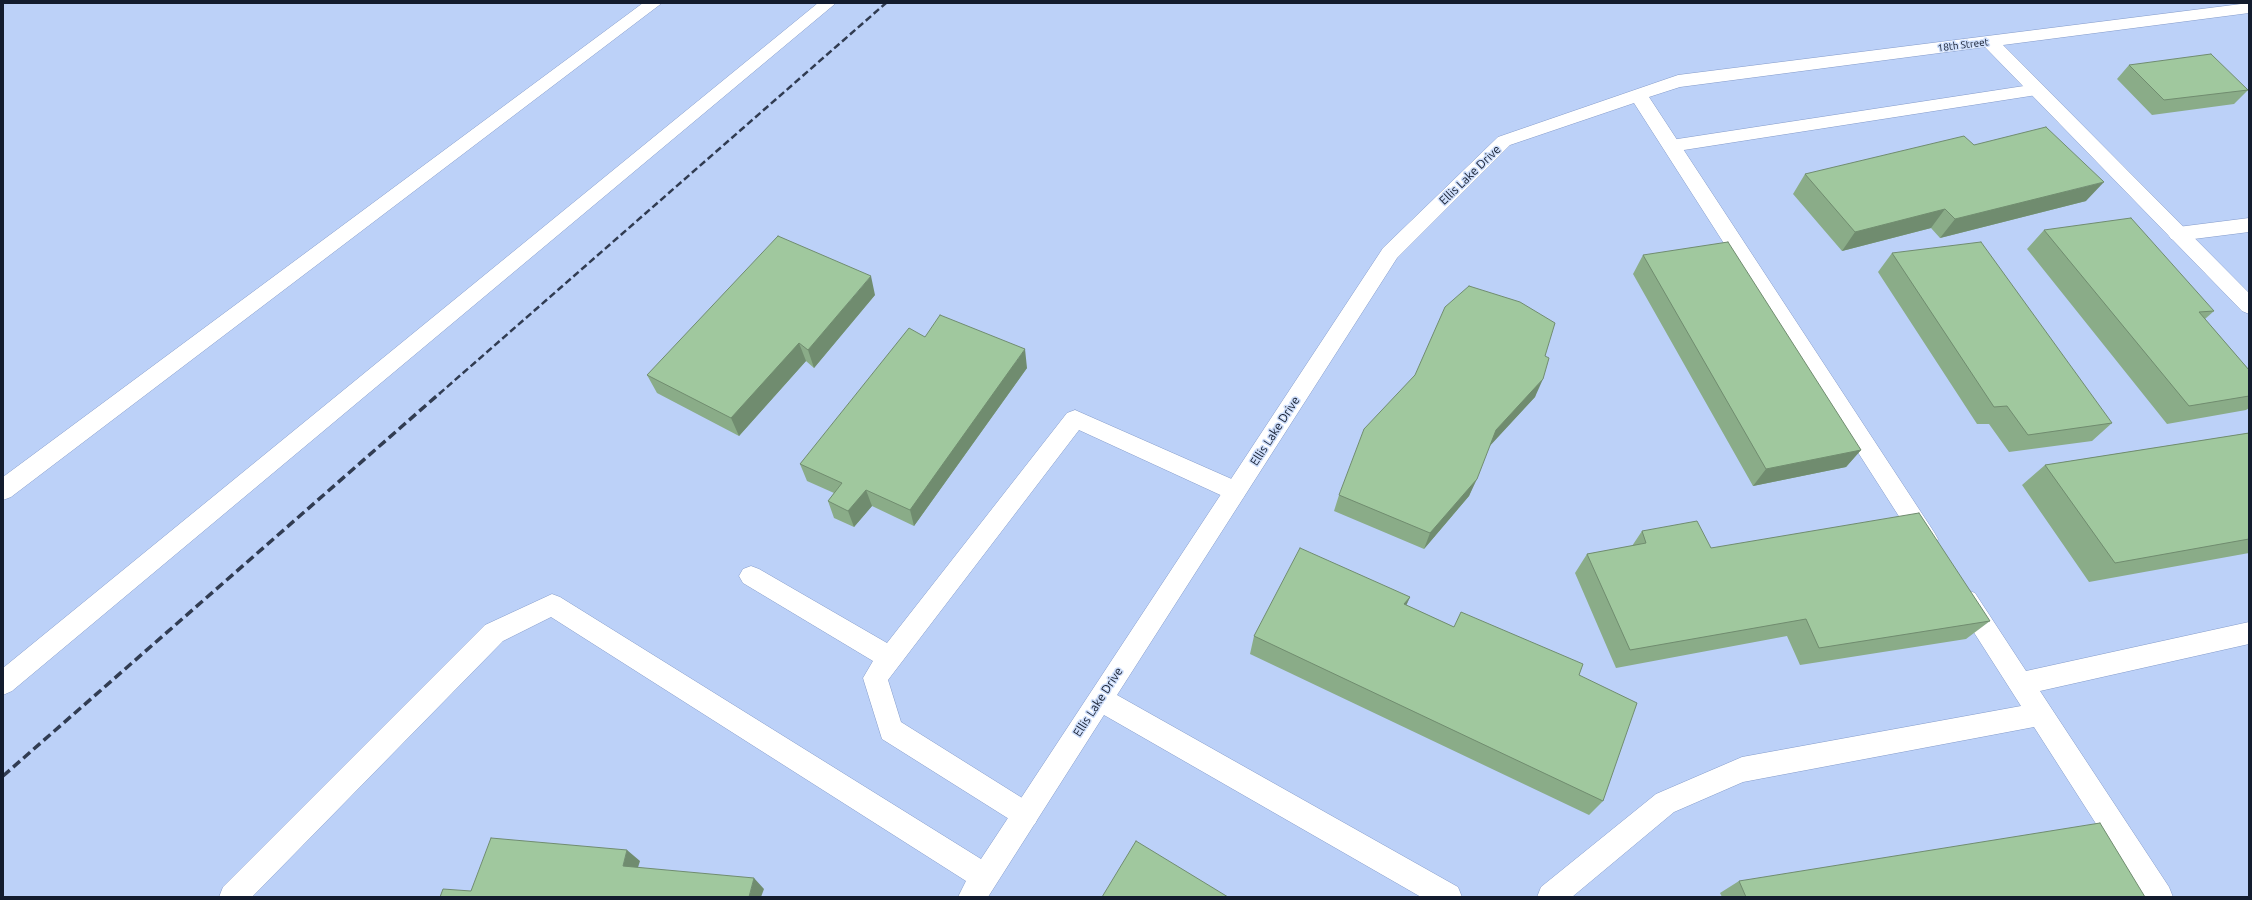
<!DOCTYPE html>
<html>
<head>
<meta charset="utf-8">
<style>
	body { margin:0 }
	#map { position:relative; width:2252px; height:900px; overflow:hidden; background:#bcd1f8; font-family:Ubuntu,sans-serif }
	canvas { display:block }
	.frame { position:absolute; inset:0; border:4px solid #131c2e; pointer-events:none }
</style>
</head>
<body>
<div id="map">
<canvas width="2252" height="900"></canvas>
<div class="frame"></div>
</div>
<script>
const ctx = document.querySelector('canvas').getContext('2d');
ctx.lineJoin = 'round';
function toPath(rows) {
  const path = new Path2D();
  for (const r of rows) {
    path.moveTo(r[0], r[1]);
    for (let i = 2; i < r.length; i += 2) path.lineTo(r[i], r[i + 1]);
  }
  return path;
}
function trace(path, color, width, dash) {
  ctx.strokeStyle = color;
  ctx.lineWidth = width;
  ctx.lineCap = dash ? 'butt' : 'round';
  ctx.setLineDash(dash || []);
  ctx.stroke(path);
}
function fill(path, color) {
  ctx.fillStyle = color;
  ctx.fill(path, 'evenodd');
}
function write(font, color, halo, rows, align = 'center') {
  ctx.font = font + ' Ubuntu,sans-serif';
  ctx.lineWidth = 3;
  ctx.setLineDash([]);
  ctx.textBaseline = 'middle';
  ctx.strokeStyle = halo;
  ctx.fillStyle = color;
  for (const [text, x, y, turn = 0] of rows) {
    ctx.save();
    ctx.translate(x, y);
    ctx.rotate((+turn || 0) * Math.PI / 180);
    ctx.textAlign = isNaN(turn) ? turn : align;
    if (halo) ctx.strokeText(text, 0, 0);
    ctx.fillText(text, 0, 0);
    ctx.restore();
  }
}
const service = toPath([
	[643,3,662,3,11,497,3,500,3,477,643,3],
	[818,3,836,3,12,691,3,695,3,668,818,3],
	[2037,84,2043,86,2046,90,2043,94,1671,152,1665,150,1662,146,1665,142,1671,140,2037,84],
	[2249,218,2249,232,2178,241,2171,239,2168,234,2171,229,2178,227,2249,218],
	[1075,410,1243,484,1246,491,1243,498,1235,501,1227,498,1079,430,888,680,901,722,1035,806,1039,815,1035,824,1026,828,1017,824,882,739,863,678,873,661,743,583,739,576,743,569,751,566,759,569,887,643,1067,413,1075,410]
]);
const minor = toPath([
	[2249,3,2249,13,2003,45,2249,293,2249,314,2242,311,1985,47,1680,87,1649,97,1934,532,1938,539,1934,546,1926,549,1918,546,1634,103,1510,145,1397,258,1117,695,1458,887,1462,897,1421,897,1104,715,988,897,958,897,966,881,551,617,503,641,252,897,219,897,223,887,485,625,552,594,560,597,981,859,1383,248,1498,137,1678,75,2249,3],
	[1967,590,1975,593,2026,671,2249,622,2249,644,2040,691,2169,887,2173,897,2143,897,2034,727,1743,782,1674,812,1572,897,1537,897,1541,887,1656,794,1742,757,2021,706,1959,609,1955,601,1959,593,1967,590]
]);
trace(service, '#849bca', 1);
trace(minor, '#849bca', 1);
fill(service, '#fff');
fill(minor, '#fff');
trace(toPath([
	[439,394,886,3]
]), '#313c52', 2.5, [7, 3.5]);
trace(toPath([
	[3,776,440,393]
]), '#313c52', 3.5, [9, 4.5]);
fill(toPath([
	[2129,65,2248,90,2234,104,2152,115,2117,79],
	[1974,145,2086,201,1940,238,1931,228,1842,251,1793,194,1805,174],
	[2044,230,2214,311,2205,319,2249,370,2249,408,2246,410,2167,424,2027,249],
	[1892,253,2112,423,2092,441,2009,452,1989,424,1977,424,1878,272],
	[1643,255,1861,450,1846,467,1753,486,1633,274],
	[875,295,814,368,806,361,739,436,657,393,647,375],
	[925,337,1027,368,914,526,872,506,854,527,834,518,828,501,834,493,807,481,800,464],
	[1545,356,1535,397,1489,446,1469,496,1424,549,1334,511,1339,495],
	[2249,433,2249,553,2089,582,2022,485,2045,465],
	[1642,531,1711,548,1990,621,1966,639,1800,665,1787,636,1616,668,1575,573,1587,554,1632,546],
	[1410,597,1406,605,1454,627,1579,675,1603,801,1589,815,1250,654,1254,636],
	[1739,881,2145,897,1722,897,1720,893]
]), '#8aac88');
fill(toPath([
	[2104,182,2086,201,1940,238,1955,219],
	[1945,209,1931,228,1842,251,1855,232],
	[871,276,875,295,814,368,808,350],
	[799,343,806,361,739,436,731,418],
	[1025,349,1027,368,914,526,910,510],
	[1543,379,1535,397,1488,448,1496,430],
	[1861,450,1846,467,1753,486,1766,469],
	[1477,479,1469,496,1424,549,1430,533],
	[866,490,872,506,854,527,848,511],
	[1410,597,1402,615,1404,604],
	[627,850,640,861,635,877,623,866],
	[754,878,764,889,761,897,749,897]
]), '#708c6f');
const building = toPath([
	[2211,54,2248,90,2164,100,2129,65,2211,54],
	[2046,127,2104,182,1955,219,1945,209,1855,232,1805,174,1964,136,1974,145,2046,127],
	[2131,218,2214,311,2199,312,2249,370,2249,396,2189,406,2044,230,2131,218],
	[778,236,871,276,808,350,799,343,731,418,647,375,778,236],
	[1728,242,1861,450,1766,469,1643,255,1728,242],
	[1981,242,2112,423,2028,435,2007,406,1994,407,1892,253,1981,242],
	[1469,286,1520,302,1555,323,1545,356,1549,358,1543,379,1496,430,1477,479,1430,533,1339,495,1364,429,1415,375,1445,307,1469,286],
	[940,315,1025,349,910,510,866,490,848,511,828,501,842,483,800,464,909,328,925,337,940,315],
	[2249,433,2249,539,2115,563,2045,465,2249,433],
	[1919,513,1990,621,1819,648,1806,619,1630,650,1587,554,1646,543,1642,531,1697,521,1711,548,1919,513],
	[1300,548,1410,597,1404,604,1454,627,1461,612,1583,664,1579,675,1637,703,1603,801,1254,636,1300,548],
	[2100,823,2145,897,1746,897,1739,881,2100,823],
	[491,838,627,850,623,866,754,878,749,897,440,897,443,889,471,891,491,838],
	[1136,841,1228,897,1102,897,1136,841]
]);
fill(building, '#a0c89e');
trace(building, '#708c6f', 1);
write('10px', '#131c2e', '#cedefb', [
	["18th Street",1963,45,-7]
]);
write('12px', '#131c2e', '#cedefb', [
	["Ellis Lake Drive",1470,175,-44],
	["Ellis Lake Drive",1275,431,-57],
	["Ellis Lake Drive",1098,702,-57]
]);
</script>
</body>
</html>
